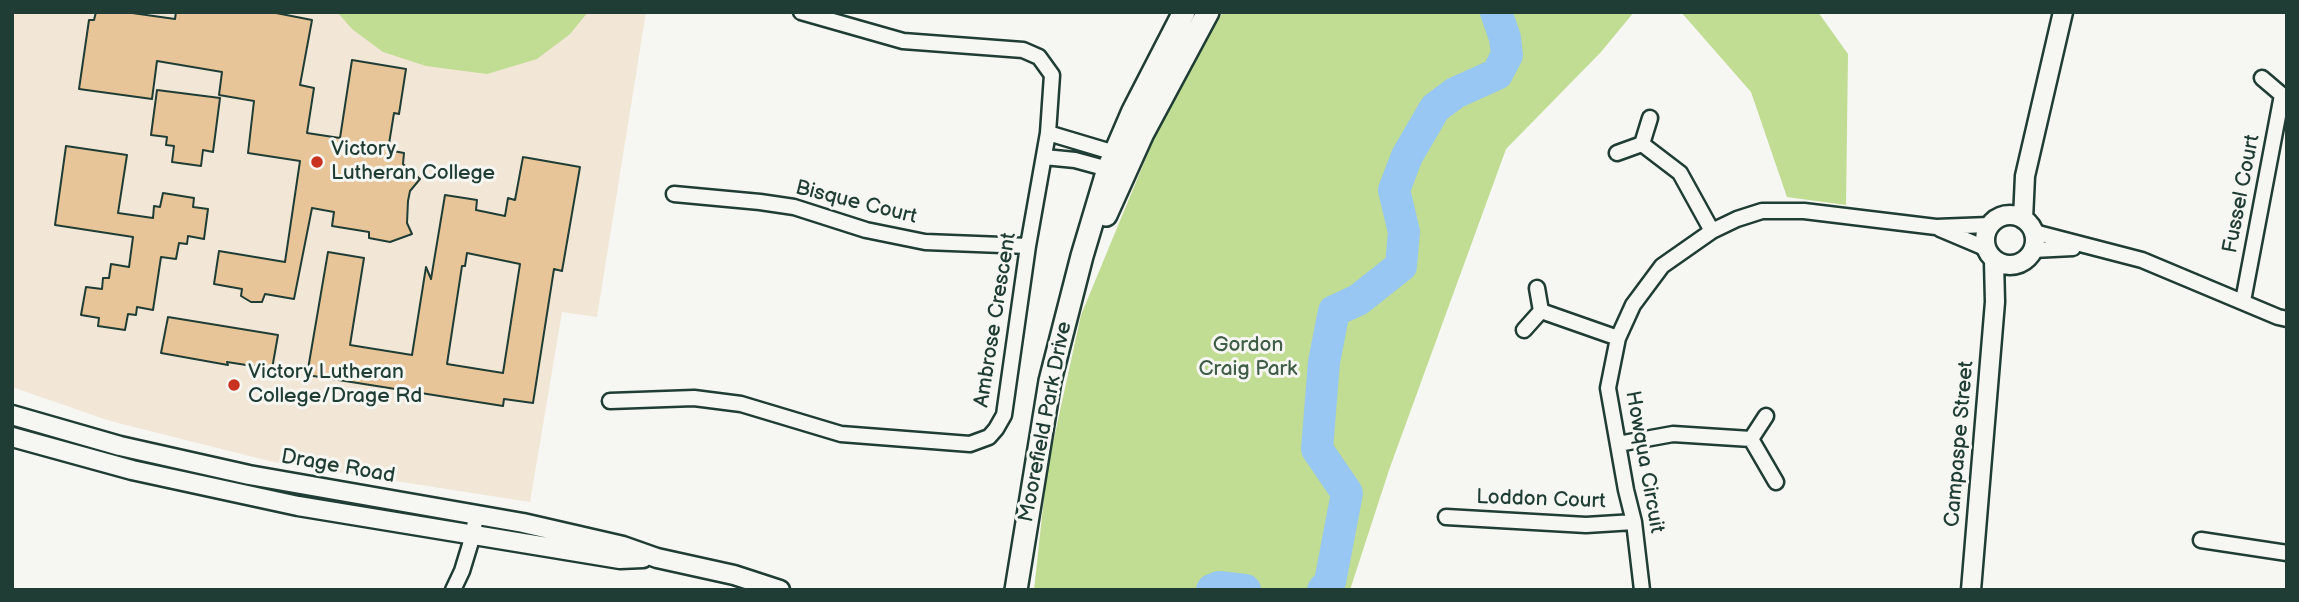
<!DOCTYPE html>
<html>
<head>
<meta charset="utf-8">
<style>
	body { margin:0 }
	#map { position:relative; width:2299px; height:602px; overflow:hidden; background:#f6f6f2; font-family:"Balsamiq Sans",sans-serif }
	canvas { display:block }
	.frame { position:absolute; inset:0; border:14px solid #1f3d34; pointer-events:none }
</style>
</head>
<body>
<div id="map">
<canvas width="2299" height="602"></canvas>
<div class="frame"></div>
</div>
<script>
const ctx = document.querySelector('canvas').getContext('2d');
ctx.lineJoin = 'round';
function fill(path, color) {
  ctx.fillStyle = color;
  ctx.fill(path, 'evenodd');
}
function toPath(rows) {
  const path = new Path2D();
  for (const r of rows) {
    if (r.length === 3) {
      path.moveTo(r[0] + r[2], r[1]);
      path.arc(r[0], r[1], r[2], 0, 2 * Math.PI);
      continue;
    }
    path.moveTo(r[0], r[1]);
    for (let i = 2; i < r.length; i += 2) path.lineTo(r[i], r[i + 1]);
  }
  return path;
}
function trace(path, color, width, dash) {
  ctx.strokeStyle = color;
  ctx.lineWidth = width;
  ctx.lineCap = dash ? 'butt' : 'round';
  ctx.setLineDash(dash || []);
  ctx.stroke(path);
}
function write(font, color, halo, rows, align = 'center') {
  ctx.font = font + ' "Balsamiq Sans",sans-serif';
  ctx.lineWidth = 6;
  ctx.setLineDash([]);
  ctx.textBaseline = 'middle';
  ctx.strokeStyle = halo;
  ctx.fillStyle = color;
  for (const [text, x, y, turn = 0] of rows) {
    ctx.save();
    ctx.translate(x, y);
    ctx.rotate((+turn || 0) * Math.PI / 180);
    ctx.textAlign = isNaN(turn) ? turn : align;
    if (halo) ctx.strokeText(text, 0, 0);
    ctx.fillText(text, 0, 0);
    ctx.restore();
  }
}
fill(toPath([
	[12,12,646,12,597,317,562,312,530,502,273,462,110,421,12,387]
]), '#f2e7d7');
fill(toPath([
	[337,12,588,12,570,34,537,59,487,74,426,66,383,52,352,29],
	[1223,12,1634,12,1601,52,1506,149,1389,470,1350,590,1034,590,1047,470,1081,315,1177,83],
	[1681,12,1818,12,1848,54,1846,205,1787,197,1751,92]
]), '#c1dc93');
trace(toPath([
	[1212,590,1219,587,1245,590],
	[1323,590,1330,582,1347,493,1317,449,1324,362,1334,311,1358,300,1401,266,1404,232,1394,190,1407,156,1435,108,1455,93,1497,74,1507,55,1505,38,1496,12]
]), '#98c7f3', 32);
const building = toPath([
	[96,12,125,12,175,19,176,12,271,12,312,20,300,85,314,88,307,133,340,138,352,60,406,69,399,114,394,113,388,150,404,153,403,164,420,179,410,191,408,201,407,223,412,234,390,242,369,238,369,232,332,226,334,212,312,208,294,299,265,294,262,302,251,302,241,296,242,289,214,284,219,251,285,262,300,161,248,153,254,101,219,95,222,72,157,61,152,99,79,89,89,20,94,20,96,12],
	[157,90,220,98,213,152,203,150,201,166,172,162,174,146,166,145,167,137,151,135,157,90],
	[66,146,127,155,118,213,153,218,154,206,160,207,163,193,194,198,193,207,208,209,204,239,188,236,187,244,179,243,176,259,161,257,153,310,137,307,136,315,128,314,125,330,98,326,99,318,81,315,86,287,102,289,103,278,109,278,111,264,129,267,133,237,55,225,66,146],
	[523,157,580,167,562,271,554,269,533,403,504,399,503,406,307,375,328,252,364,258,350,345,412,355,426,267,431,279,445,195,477,200,476,210,505,216,508,198,515,200,523,157],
	[467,253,520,264,503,373,447,364,462,266,465,266,467,253],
	[168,317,278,335,272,369,227,362,228,365,161,353,168,317]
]);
fill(building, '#e8c599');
trace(building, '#1f3d34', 2);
const minor = toPath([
	[1048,133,1115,153,1120,158],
	[1642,144,1650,118],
	[1617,153,1642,144,1680,173,1712,231],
	[1044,157,1075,160,1108,169,1116,168],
	[674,194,760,202,794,207,866,230,925,242,1028,246],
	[1940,229,1985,248],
	[2034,232,2142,260,2278,317,2287,319],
	[2033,250,2073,248],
	[1537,288,1541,311],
	[2243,301,2282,95,2262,78],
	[1524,330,1541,311,1618,338],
	[610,401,694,398,741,404,841,434,970,444,989,437,996,429,1004,415,1028,246,1048,133,1052,75,1039,57,1023,50,903,41,801,12],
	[1751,439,1776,482],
	[1618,444,1673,434,1751,439,1766,416],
	[1446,517,1586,525,1634,522],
	[2201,540,2287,553],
	[453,590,462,571,473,535,476,514],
	[1642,590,1634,522,1626,490,1608,388,1618,338,1633,305,1662,266,1712,231,1737,219,1762,211,1804,211,1936,227,1989,225]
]);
const tertiary = toPath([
	[2010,240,25],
	[2023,219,2025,176,2063,12],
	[12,415,120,446,249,475,523,523,623,546,657,558,734,575,780,590],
	[12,437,132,470,298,506,620,559,643,558],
	[1971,590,1995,302,1994,261]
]);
const secondary = toPath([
	[1106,215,1143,133,1208,12],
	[1016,590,1050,381,1082,256,1108,169,1133,111,1184,12]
]);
trace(minor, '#1f3d34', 19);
trace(tertiary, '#1f3d34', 23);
trace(secondary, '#1f3d34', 26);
trace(minor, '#f6f6f2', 14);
trace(tertiary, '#f6f6f2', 18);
trace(secondary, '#f6f6f2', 21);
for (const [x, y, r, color] of [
	[317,162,7,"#c8321e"],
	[234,385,7,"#c8321e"]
]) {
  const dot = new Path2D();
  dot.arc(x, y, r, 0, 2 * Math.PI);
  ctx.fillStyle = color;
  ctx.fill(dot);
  trace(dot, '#f6f6f2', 2.5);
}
write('21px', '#1f3d34', '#f6f6f2', [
	["Victory",331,150],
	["Lutheran College",331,174],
	["Victory Lutheran",248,373],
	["College/Drage Rd",248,397]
], 'left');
write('21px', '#1f3d34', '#f6f6f2', [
	["Fussel Court",2242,194,-79],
	["Bisque Court",856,203,14],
	["Ambrose Crescent",996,320,-81],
	["Moorefield Park Drive",1046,422,-79],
	["Campaspe Street",1960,444,-85],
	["Howqua Circuit",1644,462,80],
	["Drage Road",338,467,10],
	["Loddon Court",1541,500,2]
]);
write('21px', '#3f5d47', '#f6f6f2', [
	["Gordon",1248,346],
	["Craig Park",1248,370]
]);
</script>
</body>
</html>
